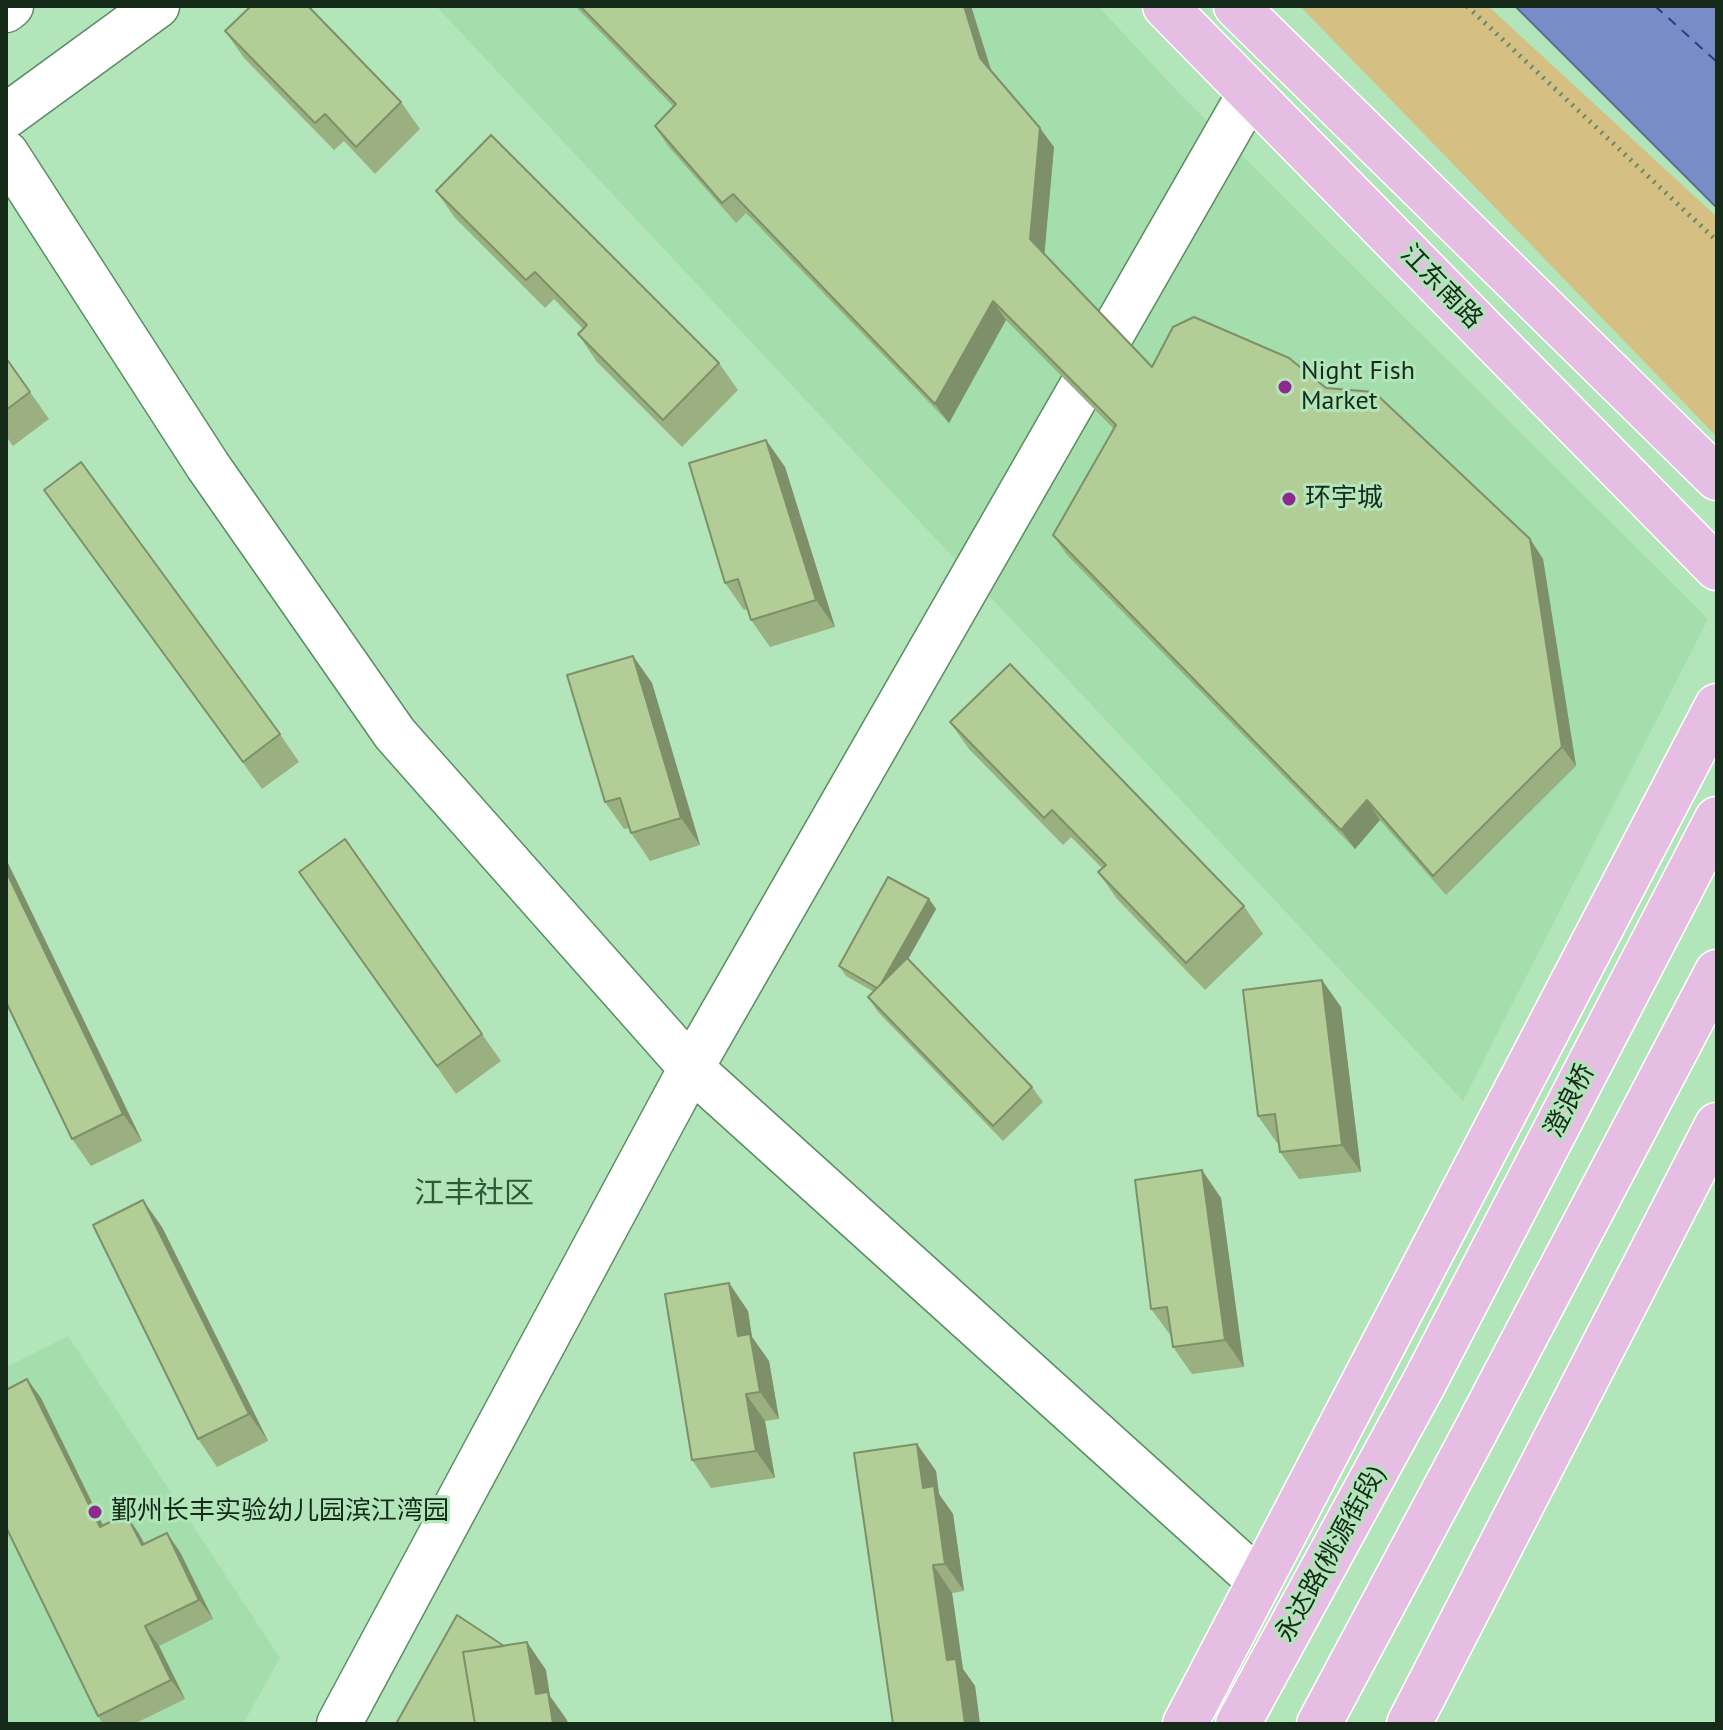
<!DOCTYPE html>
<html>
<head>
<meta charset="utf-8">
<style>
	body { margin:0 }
	#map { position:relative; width:1723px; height:1730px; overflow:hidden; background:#b2e6ba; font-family:"PT Sans",sans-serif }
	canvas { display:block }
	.frame { position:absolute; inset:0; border:8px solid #162a1a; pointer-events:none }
</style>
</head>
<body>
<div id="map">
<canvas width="1723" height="1730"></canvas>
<div class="frame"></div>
</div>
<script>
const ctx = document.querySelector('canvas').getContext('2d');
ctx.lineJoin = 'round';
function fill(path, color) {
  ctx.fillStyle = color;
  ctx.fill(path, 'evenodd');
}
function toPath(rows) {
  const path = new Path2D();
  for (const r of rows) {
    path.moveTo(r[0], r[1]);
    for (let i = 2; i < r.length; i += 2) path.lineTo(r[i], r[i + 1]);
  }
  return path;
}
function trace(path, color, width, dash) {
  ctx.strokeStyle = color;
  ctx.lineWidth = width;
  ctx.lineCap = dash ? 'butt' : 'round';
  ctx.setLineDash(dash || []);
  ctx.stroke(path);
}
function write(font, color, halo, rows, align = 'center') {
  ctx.font = font + ' "PT Sans","Noto Sans SC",sans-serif';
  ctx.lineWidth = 6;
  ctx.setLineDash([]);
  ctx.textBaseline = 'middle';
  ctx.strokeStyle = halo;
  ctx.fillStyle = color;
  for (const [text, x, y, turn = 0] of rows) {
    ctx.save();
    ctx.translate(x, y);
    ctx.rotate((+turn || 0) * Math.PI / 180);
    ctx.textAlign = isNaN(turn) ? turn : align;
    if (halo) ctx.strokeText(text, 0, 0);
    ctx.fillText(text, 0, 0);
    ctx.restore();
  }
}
fill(toPath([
	[436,6,1098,6,1179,93,1708,619,1463,1101],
	[68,1336,280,1658,243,1724,6,1724,6,1367]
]), '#a4deac');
fill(toPath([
	[1300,6,1488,6,1717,217,1717,437]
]), '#d6bf83');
const water = toPath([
	[1515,6,1717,6,1717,208,1515,6]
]);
fill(water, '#788dc8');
trace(water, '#5b6f94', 2);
trace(toPath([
	[1655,6,1717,62]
]), '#2a3d84', 2, [10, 8]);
const minor = toPath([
	[6,10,11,6],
	[6,116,157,6],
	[6,153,208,466,395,734,691,1068,1259,1581],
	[339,1724,691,1068,1250,93]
]);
const major = toPath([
	[1165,6,1717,568],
	[1236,6,1717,478],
	[1185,1724,1717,706],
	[1238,1724,1424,1383,1717,819],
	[1319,1724,1473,1436,1717,972],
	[1409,1724,1717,1125]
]);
trace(minor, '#5b8c63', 47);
trace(major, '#fff', 47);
trace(toPath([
	[1467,6,1717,241]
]), '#658a6b', 5, [2, 6]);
trace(minor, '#fff', 44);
trace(major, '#e6bee3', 44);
fill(toPath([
	[575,6,971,6,992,72,1054,147,1044,254,1152,367,1326,388,1530,539,1543,559,1576,766,1446,895,1380,820,1355,849,1067,555,1053,535,1114,429,1006,320,949,423,746,213,736,223,668,146,655,126,674,107],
	[225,31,401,102,420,129,375,174,344,141,334,150,244,58],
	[436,191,719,363,738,390,682,447,597,362,578,334,583,329,554,299,545,308,455,218],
	[6,358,49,419,13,446,6,436],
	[766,440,785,467,835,627,770,647,751,620,747,609,744,610,725,583],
	[44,490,280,734,299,762,262,789],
	[633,656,652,683,700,845,650,861,631,833,629,828,624,829,605,802],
	[950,722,1244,906,1263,934,1205,990,1117,899,1098,872,1102,868,1071,837,1063,845,969,749],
	[345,839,501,1061,456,1094,299,872],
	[6,859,142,1141,91,1166,72,1139],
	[929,899,936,909,908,959,1032,1087,1043,1102,1003,1141,878,1012,868,997,874,992,846,976,839,966],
	[1341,1007,1361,1172,1299,1179,1280,1152,1279,1143,1277,1143,1258,1116],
	[1221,1198,1244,1367,1192,1374,1173,1347,1171,1336,1151,1309],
	[162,1227,268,1441,217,1467,198,1439],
	[729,1283,748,1311,752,1337,769,1361,779,1419,765,1421,775,1478,711,1488,692,1460],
	[41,1398,103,1525,126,1514,139,1534,145,1544,180,1552,213,1619,159,1646,185,1699,134,1724,103,1724,98,1716],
	[917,1444,936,1471,939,1494,953,1514,964,1591,952,1593,963,1669,975,1686,980,1724,893,1724]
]), '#9ab081');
fill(toPath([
	[964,6,971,6,993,77,980,58],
	[1040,128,1054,147,1044,259,1030,239],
	[993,301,1006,320,949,423,935,404],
	[766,440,785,467,835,627,816,600],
	[1530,539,1543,559,1576,766,1562,747],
	[633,656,652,683,700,845,681,818],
	[1367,800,1380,820,1355,849,1341,830],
	[6,859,142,1141,123,1114,6,871],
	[929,899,936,909,886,999,879,989],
	[1322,980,1341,1007,1361,1172,1342,1145],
	[1202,1170,1221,1198,1244,1367,1225,1340],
	[143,1200,162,1227,268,1441,249,1414],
	[729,1283,748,1311,752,1337,769,1361,779,1419,760,1392,738,1336],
	[27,1379,41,1398,113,1546,100,1527],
	[746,1394,765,1421,775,1478,756,1451],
	[917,1444,936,1471,939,1494,953,1514,964,1591,945,1564,923,1488],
	[126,1514,139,1534,155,1565,142,1545],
	[167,1533,180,1552,213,1619,199,1600],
	[933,1565,952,1593,963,1669,975,1686,980,1724,965,1724,947,1660],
	[145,1626,159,1646,185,1699,171,1680],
	[527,1642,546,1670,550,1696,567,1720,568,1724,553,1724,536,1694]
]), '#7d9069');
const building = toPath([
	[251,6,308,6,401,102,356,147,325,114,315,123,225,31,251,6],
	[580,6,964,6,980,58,1040,128,1030,239,1152,367,1173,327,1194,317,1289,358,1326,388,1374,392,1530,539,1562,747,1433,876,1367,800,1341,830,1053,535,1116,425,993,301,935,404,733,194,722,203,655,126,676,104,580,6],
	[491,135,719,363,663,420,578,334,587,325,535,272,526,280,436,191,491,135],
	[6,358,30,392,6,410,6,358],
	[766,440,816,600,751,620,738,579,725,583,689,463,766,440],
	[81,462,280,734,243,762,44,490,81,462],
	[633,656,681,818,631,833,620,798,605,802,567,675,633,656],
	[1010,664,1244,906,1186,963,1098,872,1106,865,1052,810,1044,818,950,722,1010,664],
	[345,839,482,1034,437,1066,299,872,345,839],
	[6,871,123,1114,72,1139,6,1002,6,871],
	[888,877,929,899,881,984,877,988,839,966,888,877],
	[907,958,1032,1087,993,1126,868,997,907,958],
	[1322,980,1342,1145,1280,1152,1275,1114,1258,1116,1243,990,1322,980],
	[1202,1170,1225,1340,1173,1347,1167,1307,1151,1309,1135,1180,1202,1170],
	[143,1200,249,1414,198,1439,93,1225,143,1200],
	[729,1283,738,1336,750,1334,760,1392,746,1394,756,1451,692,1460,665,1294,729,1283],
	[27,1379,100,1527,126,1514,142,1545,167,1533,199,1600,145,1626,171,1680,98,1716,6,1527,6,1390,27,1379],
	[917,1444,923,1488,934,1486,945,1564,933,1565,947,1660,956,1659,965,1724,893,1724,854,1453,917,1444],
	[457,1615,504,1646,463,1652,475,1724,396,1724,457,1615],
	[527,1642,536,1694,548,1692,553,1724,475,1724,463,1652,527,1642]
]);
fill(building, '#b3cd96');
trace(building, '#7d9069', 2);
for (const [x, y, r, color] of [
	[1285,387,8,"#90298e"],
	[1289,499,8,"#90298e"],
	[95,1512,8,"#90298e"]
]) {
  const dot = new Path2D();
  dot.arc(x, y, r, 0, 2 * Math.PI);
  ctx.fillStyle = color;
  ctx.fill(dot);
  trace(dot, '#b2e6ba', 3);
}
write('26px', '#162a1a', '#b2e6ba', [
	["江东南路",1441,287,46],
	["澄浪桥",1570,1101,-63],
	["永达路(桃源街段)",1331,1554,-61]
]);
write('26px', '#162a1a', '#b2e6ba', [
	["Night Fish",1301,372],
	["Market",1301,402],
	["环宇城",1305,499],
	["鄞州长丰实验幼儿园滨江湾园",111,1512]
], 'left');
write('30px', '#2b5a35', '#b2e6ba', [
	["江丰社区",474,1194]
]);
</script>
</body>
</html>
